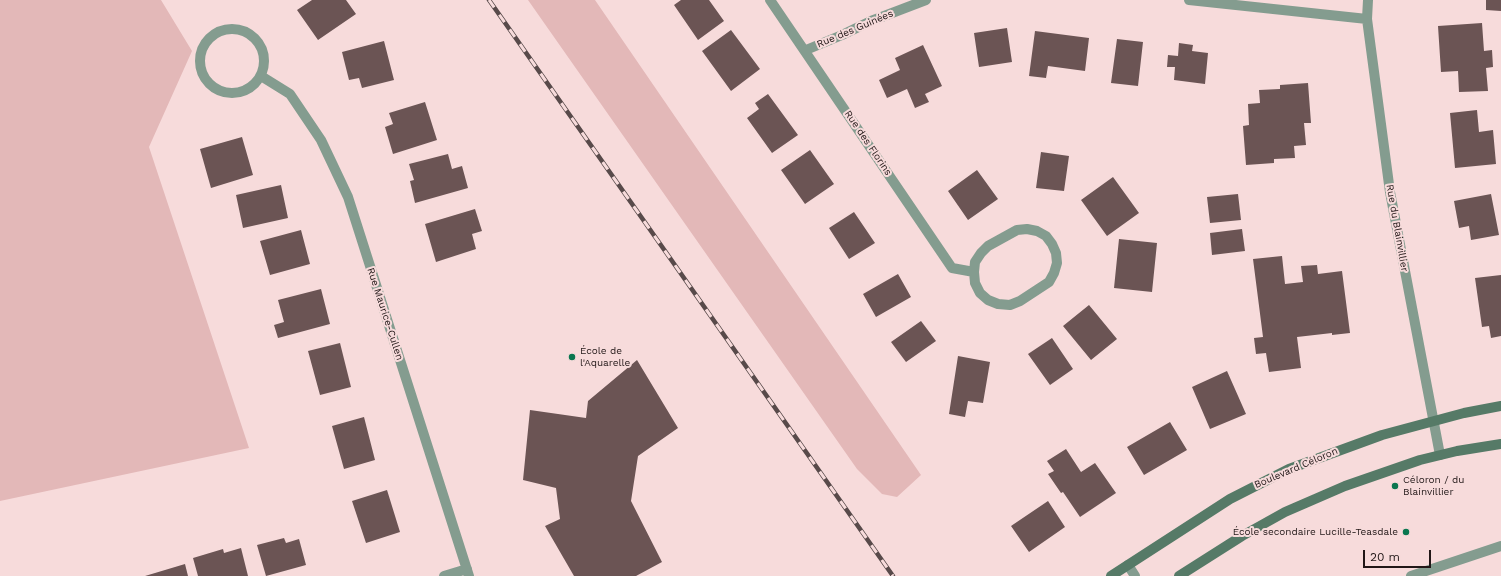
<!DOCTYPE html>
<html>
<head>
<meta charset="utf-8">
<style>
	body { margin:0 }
	#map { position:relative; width:1501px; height:576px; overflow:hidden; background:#f7dbdb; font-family:"Work Sans",sans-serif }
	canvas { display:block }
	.scale { position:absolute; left:1363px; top:550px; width:68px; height:18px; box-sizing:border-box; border:2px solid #211717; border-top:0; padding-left:5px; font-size:12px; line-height:14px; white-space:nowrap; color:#211717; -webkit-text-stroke:3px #f7dbdb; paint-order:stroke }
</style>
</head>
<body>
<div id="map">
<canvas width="1501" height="576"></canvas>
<div class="scale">20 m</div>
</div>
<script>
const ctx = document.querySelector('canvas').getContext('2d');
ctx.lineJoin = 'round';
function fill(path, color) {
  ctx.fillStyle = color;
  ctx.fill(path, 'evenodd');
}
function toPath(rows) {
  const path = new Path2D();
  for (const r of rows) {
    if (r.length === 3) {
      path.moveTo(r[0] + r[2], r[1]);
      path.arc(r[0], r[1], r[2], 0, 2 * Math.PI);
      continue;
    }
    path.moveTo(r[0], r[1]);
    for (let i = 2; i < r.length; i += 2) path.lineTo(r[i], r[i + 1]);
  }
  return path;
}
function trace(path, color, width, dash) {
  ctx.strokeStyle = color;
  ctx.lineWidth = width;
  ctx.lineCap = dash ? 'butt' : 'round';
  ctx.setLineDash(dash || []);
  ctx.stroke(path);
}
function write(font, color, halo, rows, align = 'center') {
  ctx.font = font + ' "Work Sans",sans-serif';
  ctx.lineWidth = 4;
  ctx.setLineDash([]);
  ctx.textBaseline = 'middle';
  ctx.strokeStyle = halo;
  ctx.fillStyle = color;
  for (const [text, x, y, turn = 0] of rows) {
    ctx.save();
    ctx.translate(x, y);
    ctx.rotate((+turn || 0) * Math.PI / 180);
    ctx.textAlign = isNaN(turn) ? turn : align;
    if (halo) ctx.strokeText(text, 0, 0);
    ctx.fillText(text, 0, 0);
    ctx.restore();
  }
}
fill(toPath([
	[0,0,161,0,192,51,149,147,249,448,0,501],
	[528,0,595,0,921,475,897,497,882,494,857,469]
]), '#e3b8b8');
fill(toPath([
	[312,0,346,0,356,14,318,40,297,10],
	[681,0,709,0,724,21,698,40,674,5],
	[1486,0,1501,0,1501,11,1486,10],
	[1482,23,1484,51,1492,50,1493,67,1486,68,1488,91,1459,92,1458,71,1441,72,1438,26],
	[1007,28,1012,62,979,67,974,33],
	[731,30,760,69,731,91,702,51],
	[1035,31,1089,38,1085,71,1048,66,1046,78,1029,76],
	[1117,39,1143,42,1138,86,1111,83],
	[384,41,394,80,362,88,359,78,349,80,342,52],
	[1179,43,1193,45,1192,51,1208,53,1205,84,1174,80,1175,67,1167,67,1168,55,1178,56],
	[923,45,942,86,925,94,929,102,915,108,907,89,887,98,879,80,900,70,895,58],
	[1308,83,1311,123,1304,123,1306,145,1294,146,1295,158,1274,159,1274,163,1246,165,1243,126,1249,125,1248,104,1260,103,1259,90,1280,89,1280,85],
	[768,94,798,135,772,153,747,118,759,109,755,103],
	[425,102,437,140,393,154,385,127,393,124,389,113],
	[1477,110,1479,132,1493,130,1496,164,1455,168,1450,113],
	[242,137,253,175,211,188,200,149],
	[810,150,834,184,805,204,781,170],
	[1041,152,1069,156,1064,191,1036,188],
	[448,154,452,169,462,166,468,188,415,203,410,181,414,180,409,164],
	[977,170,998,199,968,220,948,191],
	[1113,177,1139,213,1107,236,1081,200],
	[281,185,288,218,243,228,236,195],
	[1238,194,1241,220,1210,223,1207,197],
	[1491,194,1499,235,1471,240,1469,226,1459,228,1454,201],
	[475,209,482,231,472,234,476,249,436,262,425,224],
	[854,212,875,243,849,259,829,228],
	[1242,229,1245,251,1212,255,1210,233],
	[301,230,310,264,270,275,260,241],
	[1119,239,1157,243,1152,292,1114,288],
	[1282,256,1285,284,1303,282,1301,266,1317,265,1318,274,1342,271,1350,333,1332,335,1332,333,1297,337,1301,368,1269,372,1266,353,1256,354,1254,338,1263,337,1253,259],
	[898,274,911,297,876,317,863,294],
	[1501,275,1501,336,1491,338,1489,326,1482,327,1475,278],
	[321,289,330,324,278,338,274,325,284,322,278,300],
	[1089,305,1117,339,1091,360,1063,326],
	[921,321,936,341,906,362,891,342],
	[1052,338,1073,369,1050,385,1028,354],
	[340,343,351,387,320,395,308,351],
	[958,356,990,362,983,403,968,401,965,417,949,414],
	[637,360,678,428,638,456,631,501,662,562,636,576,574,576,545,526,560,519,556,488,523,480,530,410,586,418,588,401],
	[1227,371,1246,414,1210,429,1192,387],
	[364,417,375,460,344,469,332,426],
	[1170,422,1187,450,1144,475,1127,447],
	[1066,449,1081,472,1095,463,1116,493,1080,517,1063,492,1061,493,1048,474,1054,471,1047,461],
	[387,490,400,532,366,543,352,501],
	[1048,501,1065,527,1029,552,1011,526],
	[284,538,286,543,299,539,306,565,266,576,257,545],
	[241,548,248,576,198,576,193,558,223,549,224,553],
	[185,564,188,576,145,576]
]), '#6b5454');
trace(toPath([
	[1128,565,1135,576],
	[1411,576,1501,546]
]), '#849c8f', 10);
trace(toPath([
	[770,0,952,268,974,272],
	[1189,0,1367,19],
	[1368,0,1367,19,1390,192,1440,455],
	[232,61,32],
	[806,50,842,35,871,21,926,0],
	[261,76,290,94,321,140,348,197,469,576],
	[1027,229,1037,231,1046,236,1052,244,1056,253,1057,263,1054,273,1049,282,1020,301,1010,305,998,304,988,300,980,293,975,283,974,272,975,262,981,253,988,246,1017,230,1027,229],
	[444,576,467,569]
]), '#849c8f', 10);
trace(toPath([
	[1111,576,1230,499,1289,469,1382,435,1464,413,1501,406],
	[1179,576,1242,536,1285,512,1345,486,1420,460,1457,451,1501,444]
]), '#567a67', 10);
const rail = toPath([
	[489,0,893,576]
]);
trace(rail, '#584a4a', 4.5);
trace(rail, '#f7dbdb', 3, [9]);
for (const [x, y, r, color] of [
	[572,357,4,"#0a764f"],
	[1395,486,4,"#0a764f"],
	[1406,532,4,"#0a764f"]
]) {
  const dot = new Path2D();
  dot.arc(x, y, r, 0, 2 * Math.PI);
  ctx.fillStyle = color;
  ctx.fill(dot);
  trace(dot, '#f7dbdb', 1.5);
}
write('10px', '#211717', '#f7dbdb', [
	["Rue des Guinées",855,29,-23],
	["Rue des Florins",868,143,56],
	["Rue du Blainvillier",1397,228,80],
	["Rue Maurice-Cullen",385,314,72],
	["Boulevard Céloron",1296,468,-23]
]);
write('10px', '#211717', '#f7dbdb', [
	["École de",580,351],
	["l'Aquarelle",580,363],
	["Céloron / du",1403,480],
	["Blainvillier",1403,492],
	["École secondaire Lucille-Teasdale",1398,532,"right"]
], 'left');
</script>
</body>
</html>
